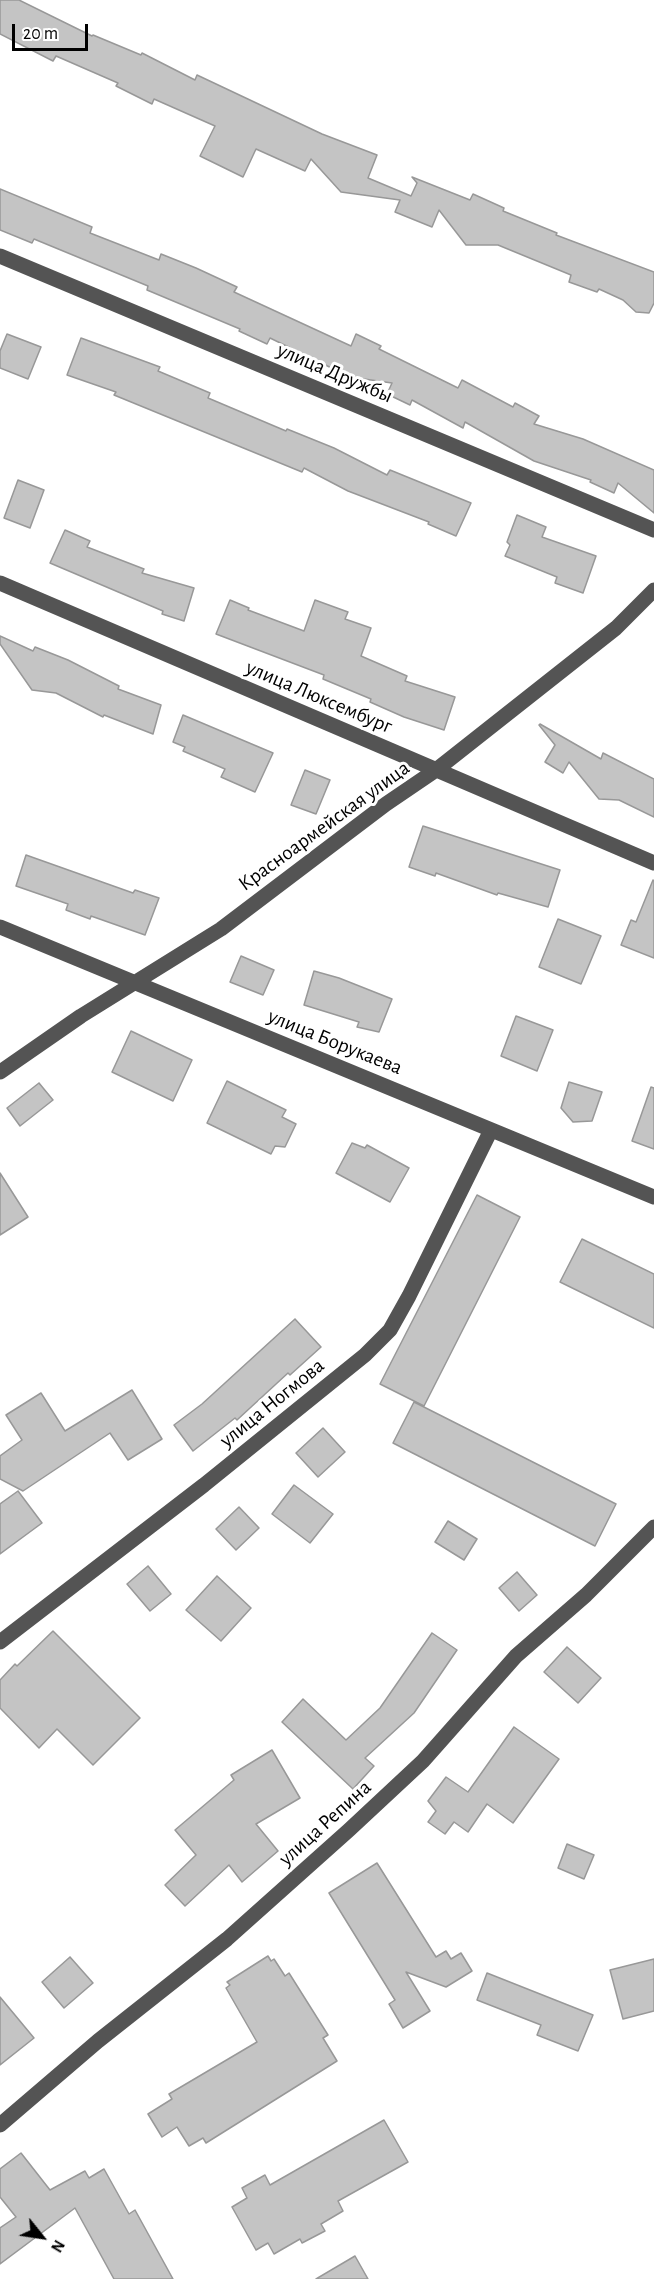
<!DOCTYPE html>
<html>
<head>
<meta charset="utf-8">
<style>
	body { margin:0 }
	#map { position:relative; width:654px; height:2279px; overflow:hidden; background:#fff; font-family:"Alegreya Sans",sans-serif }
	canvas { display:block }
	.north { position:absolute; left:12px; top:2207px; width:60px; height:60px; -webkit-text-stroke:4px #fff; paint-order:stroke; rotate:120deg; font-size:16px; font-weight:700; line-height:24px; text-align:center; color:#000 }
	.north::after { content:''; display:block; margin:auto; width:21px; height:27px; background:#000; clip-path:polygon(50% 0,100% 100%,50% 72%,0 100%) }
	.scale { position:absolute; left:12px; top:24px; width:76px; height:27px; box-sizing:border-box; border:3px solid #000; border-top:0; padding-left:8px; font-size:18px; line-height:21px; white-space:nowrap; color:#000; -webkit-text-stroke:4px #fff; paint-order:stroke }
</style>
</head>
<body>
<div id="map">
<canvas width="654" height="2279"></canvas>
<div class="north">N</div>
<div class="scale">20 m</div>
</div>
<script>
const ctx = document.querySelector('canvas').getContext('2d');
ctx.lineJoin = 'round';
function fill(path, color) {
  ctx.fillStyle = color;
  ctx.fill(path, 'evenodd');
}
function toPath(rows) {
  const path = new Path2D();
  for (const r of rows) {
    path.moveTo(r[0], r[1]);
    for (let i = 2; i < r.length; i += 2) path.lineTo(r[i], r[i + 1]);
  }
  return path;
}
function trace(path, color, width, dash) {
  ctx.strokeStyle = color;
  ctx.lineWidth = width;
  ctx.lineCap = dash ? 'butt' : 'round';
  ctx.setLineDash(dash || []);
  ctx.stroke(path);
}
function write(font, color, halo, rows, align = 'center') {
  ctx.font = font + ' "Alegreya Sans",sans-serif';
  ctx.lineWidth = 6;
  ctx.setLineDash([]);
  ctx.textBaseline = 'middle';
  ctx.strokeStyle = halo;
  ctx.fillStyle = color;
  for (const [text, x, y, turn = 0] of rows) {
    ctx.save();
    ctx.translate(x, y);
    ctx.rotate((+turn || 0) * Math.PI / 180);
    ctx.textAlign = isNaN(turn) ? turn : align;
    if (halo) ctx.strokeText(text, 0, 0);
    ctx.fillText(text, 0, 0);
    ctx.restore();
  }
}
const building = toPath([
	[0,0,19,0,92,36,93,35,141,55,142,53,195,80,197,75,322,134,377,155,368,178,411,196,417,183,412,177,470,200,473,194,504,208,503,211,557,233,556,235,654,272,654,303,649,313,636,312,623,300,599,289,597,292,569,282,571,275,498,245,466,245,439,210,432,227,395,212,400,200,341,192,311,159,305,171,256,149,243,177,200,156,215,126,154,99,152,104,116,86,118,83,56,56,53,61,0,34,0,0],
	[0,189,92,227,90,233,159,260,161,254,196,268,237,287,234,292,351,346,356,334,381,346,379,349,458,388,462,380,513,407,515,403,539,416,534,424,583,439,654,470,654,513,618,483,614,493,590,482,591,480,534,461,465,422,463,428,412,400,410,405,387,394,392,383,350,377,270,338,267,344,239,331,240,329,147,290,148,286,34,239,32,243,0,230,0,189],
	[7,334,41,347,28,379,0,368,0,351,7,334],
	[81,338,160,367,158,371,210,393,208,398,286,431,287,429,334,448,387,475,390,470,471,503,456,536,428,524,429,522,348,491,304,468,302,472,114,395,116,392,67,375,81,338],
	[18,480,44,490,30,528,4,518,18,480],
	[517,515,546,527,542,537,596,556,583,593,555,583,557,577,505,556,510,545,507,542,517,515],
	[65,530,90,541,87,547,144,569,142,573,194,588,184,621,162,614,163,611,50,563,65,530],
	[230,600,249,608,248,610,304,631,315,600,348,612,345,619,371,628,361,656,407,676,405,681,455,697,444,730,404,717,370,702,371,699,323,679,324,675,216,634,230,600],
	[0,636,33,651,35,647,68,660,119,686,118,689,161,705,153,734,104,715,103,717,56,693,32,690,0,644,0,636],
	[183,715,273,753,255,792,221,777,225,769,183,751,185,747,173,742,183,715],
	[540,724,601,759,603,753,654,779,654,817,619,800,599,799,569,762,563,773,545,762,555,745,539,725,540,724],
	[305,770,330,780,316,814,291,805,305,770],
	[423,826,560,870,548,907,498,893,497,895,436,873,435,876,409,867,423,826],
	[26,855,133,893,135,890,159,898,145,935,91,916,90,919,66,910,68,904,16,886,26,855],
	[653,880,654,881,654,958,621,945,631,920,636,922,653,880],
	[558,919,601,936,581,984,539,967,558,919],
	[241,956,274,970,263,995,230,982,241,956],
	[314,971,339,978,392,999,379,1032,357,1027,359,1022,304,1005,314,971],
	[516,1016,553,1030,537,1071,501,1056,516,1016],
	[131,1031,192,1060,173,1101,112,1072,131,1031],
	[227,1081,286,1110,282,1117,296,1124,285,1147,275,1146,271,1154,207,1123,227,1081],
	[569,1082,602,1092,592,1121,573,1122,561,1108,569,1082],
	[39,1083,53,1100,20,1126,7,1108,39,1083],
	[651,1087,654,1088,654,1149,632,1141,651,1087],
	[352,1143,365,1148,367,1145,409,1168,390,1202,336,1173,352,1143],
	[0,1173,28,1217,0,1235,0,1173],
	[477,1195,520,1217,424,1406,380,1384,477,1195],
	[582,1239,654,1274,654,1328,560,1282,582,1239],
	[295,1319,321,1347,290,1375,288,1373,237,1420,235,1418,193,1451,174,1425,202,1404,295,1319],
	[132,1390,162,1439,128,1460,110,1433,23,1491,0,1479,0,1456,22,1440,6,1415,41,1393,65,1431,132,1390],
	[414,1402,616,1504,595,1546,393,1443,414,1402],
	[323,1428,345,1452,318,1477,296,1453,323,1428],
	[294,1485,333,1514,310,1543,272,1514,294,1485],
	[18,1491,42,1523,0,1554,0,1504,18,1491],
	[239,1507,259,1528,236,1550,216,1529,239,1507],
	[448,1521,477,1539,464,1560,435,1542,448,1521],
	[148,1566,171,1594,150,1611,127,1584,148,1566],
	[517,1572,537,1595,519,1611,499,1588,517,1572],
	[217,1576,251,1608,221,1641,186,1610,217,1576],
	[53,1631,140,1718,93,1765,57,1729,39,1748,0,1708,0,1680,15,1664,17,1666,53,1631],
	[432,1633,457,1650,414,1713,365,1758,374,1766,353,1789,282,1722,303,1699,346,1740,380,1708,432,1633],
	[567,1647,601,1678,578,1703,544,1672,567,1647],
	[514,1727,559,1759,513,1823,487,1804,468,1832,454,1822,445,1834,428,1822,436,1811,428,1801,446,1777,468,1792,514,1727],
	[272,1750,300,1798,256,1824,278,1851,242,1882,229,1865,185,1906,165,1885,196,1855,175,1830,234,1780,231,1775,272,1750],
	[567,1844,594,1855,584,1879,558,1868,567,1844],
	[377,1863,436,1957,446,1951,451,1959,461,1953,472,1971,446,1987,406,1972,430,2011,403,2028,389,2004,395,2000,329,1893,377,1863],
	[268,1956,271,1961,274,1959,285,1976,289,1973,328,2035,323,2038,337,2061,206,2143,203,2138,189,2146,177,2127,162,2137,148,2114,172,2099,169,2094,257,2042,226,1988,230,1985,227,1982,268,1956],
	[70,1957,93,1983,64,2008,42,1982,70,1957],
	[654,1959,654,2011,623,2019,610,1970,654,1959],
	[487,1973,593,2015,578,2051,537,2035,541,2025,477,2000,487,1973],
	[0,1997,34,2038,0,2065,0,1997],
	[384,2120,408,2162,338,2201,343,2211,321,2224,325,2231,302,2243,300,2239,274,2254,268,2243,256,2250,232,2207,247,2198,242,2188,265,2175,270,2185,384,2120],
	[21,2153,50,2190,85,2171,89,2178,104,2169,129,2214,135,2210,173,2279,114,2279,75,2208,0,2264,0,2228,16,2217,0,2197,0,2169,21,2153],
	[355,2256,368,2279,316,2279,355,2256]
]);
fill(building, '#c4c4c4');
trace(building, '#989898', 1.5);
trace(toPath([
	[0,256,654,530],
	[0,583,654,863],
	[0,927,654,1197],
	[0,1072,81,1016,221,929,386,804,436,770,616,628,654,590],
	[0,1642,204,1485,365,1355,390,1330,409,1296,491,1130],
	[0,2125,98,2041,227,1939,349,1830,423,1761,516,1656,586,1595,654,1527]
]), '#545454', 15);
write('21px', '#000', '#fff', [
	["улица Дружбы",335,373,23],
	["улица Люксембург",319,697,23],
	["Красноармейская улица",324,826,-36],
	["улица Борукаева",335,1042,22],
	["улица Ногмова",272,1403,-39],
	["улица Репина",325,1823,-42]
]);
</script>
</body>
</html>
